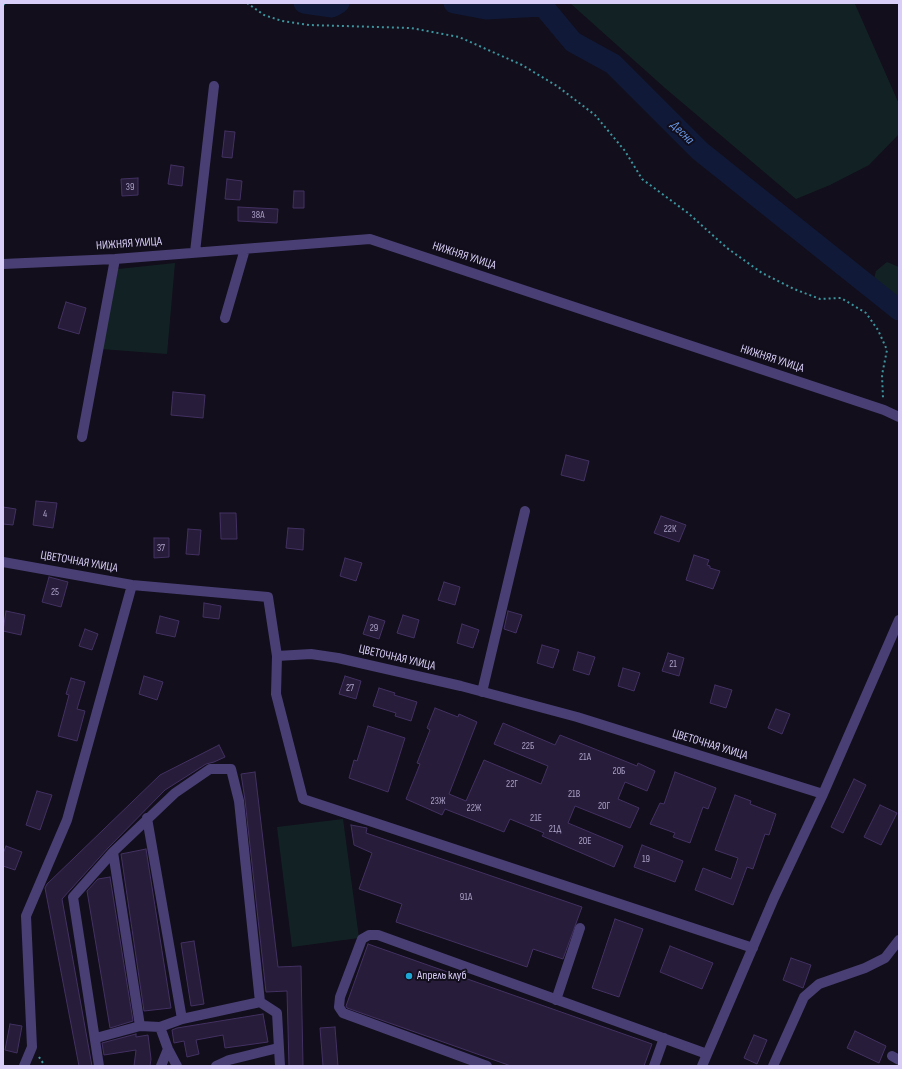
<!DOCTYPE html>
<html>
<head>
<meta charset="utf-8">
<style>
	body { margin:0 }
	#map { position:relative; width:902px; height:1069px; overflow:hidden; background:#120e1b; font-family:"Sofia Sans Condensed",sans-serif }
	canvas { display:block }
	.frame { position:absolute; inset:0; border:4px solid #d9cef8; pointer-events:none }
</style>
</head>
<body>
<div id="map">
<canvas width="902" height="1069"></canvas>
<div class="frame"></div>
</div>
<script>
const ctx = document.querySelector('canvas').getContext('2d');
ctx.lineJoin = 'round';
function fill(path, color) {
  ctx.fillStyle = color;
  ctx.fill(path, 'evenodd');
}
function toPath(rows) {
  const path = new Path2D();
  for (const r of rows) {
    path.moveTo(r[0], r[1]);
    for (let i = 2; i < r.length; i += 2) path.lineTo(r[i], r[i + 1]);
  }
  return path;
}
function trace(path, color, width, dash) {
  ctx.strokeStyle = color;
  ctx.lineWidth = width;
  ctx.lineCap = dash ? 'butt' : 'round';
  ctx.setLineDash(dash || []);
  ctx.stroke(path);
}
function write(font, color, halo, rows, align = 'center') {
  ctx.font = font + ' "Sofia Sans Condensed",sans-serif';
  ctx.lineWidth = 4;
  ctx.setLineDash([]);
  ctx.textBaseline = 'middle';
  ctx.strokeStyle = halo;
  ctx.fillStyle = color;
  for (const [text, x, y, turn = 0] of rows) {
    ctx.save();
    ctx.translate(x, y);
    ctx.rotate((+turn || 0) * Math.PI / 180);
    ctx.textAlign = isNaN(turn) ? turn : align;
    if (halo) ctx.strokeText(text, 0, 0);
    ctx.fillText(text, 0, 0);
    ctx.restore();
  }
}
fill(toPath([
	[570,3,855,4,899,104,899,134,869,165,830,185,796,199,665,88],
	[887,262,899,267,899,303,873,283,876,271],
	[175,263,167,354,101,349,118,269],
	[343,819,359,938,292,947,277,827]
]), '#122224');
trace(toPath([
	[304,3,332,7,339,3],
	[454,3,486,9,543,6,573,42,613,64,700,151,899,310]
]), '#101937', 21);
const building = toPath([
	[225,131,235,132,232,158,222,157,225,131],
	[171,165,184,167,182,186,168,184,171,165],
	[138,178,138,195,122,196,121,179,138,178],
	[227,179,242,181,240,200,225,199,227,179],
	[294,191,304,191,304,208,293,208,294,191],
	[238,207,278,209,277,223,238,221,238,207],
	[66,302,86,308,79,334,58,328,66,302],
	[173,392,205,395,203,418,171,415,173,392],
	[566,455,589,461,584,481,561,475,566,455],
	[36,501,57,503,53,528,33,525,36,501],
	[3,507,16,509,13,525,3,524,3,507],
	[220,513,236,513,237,539,221,539,220,513],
	[661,516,686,525,679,542,654,533,661,516],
	[288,528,304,529,303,550,286,548,288,528],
	[188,529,201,530,199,555,186,554,188,529],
	[154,538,169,538,169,557,154,558,154,538],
	[694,555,709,560,707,565,710,566,710,568,720,571,713,589,686,580,694,555],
	[345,558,362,563,356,581,340,576,345,558],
	[49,577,68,582,61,607,42,602,49,577],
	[444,582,460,587,455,605,438,600,444,582],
	[204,603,221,606,219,619,203,617,204,603],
	[6,611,25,615,21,635,3,631,6,611],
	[508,611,522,615,516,633,504,629,508,611],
	[403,615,419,620,414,638,397,633,403,615],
	[160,616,179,621,175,637,156,633,160,616],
	[369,616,385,621,379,639,363,634,369,616],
	[462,624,479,630,473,648,457,643,462,624],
	[85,629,98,634,92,650,79,646,85,629],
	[542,645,559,650,553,668,537,663,542,645],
	[578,652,595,657,589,675,573,670,578,652],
	[668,653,684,658,679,676,662,671,668,653],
	[623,668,640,673,634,691,618,686,623,668],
	[144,676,163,682,157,700,139,694,144,676],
	[345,676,361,681,356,699,339,694,345,676],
	[71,678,85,682,77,709,85,711,77,741,58,736,69,695,66,694,71,678],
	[715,685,732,690,726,708,710,703,715,685],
	[379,688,395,693,394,695,417,702,411,721,395,716,396,713,373,706,379,688],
	[435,708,458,717,459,714,477,722,449,794,466,801,484,760,541,784,548,766,494,744,503,723,555,745,560,735,637,766,638,763,655,771,647,791,625,782,618,799,639,808,630,828,575,806,568,823,623,846,614,867,542,836,544,833,510,819,504,832,445,809,442,815,406,799,420,764,417,763,430,730,427,728,435,708],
	[776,709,790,714,782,734,768,728,776,709],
	[368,726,405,738,388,792,349,778,354,760,357,761,368,726],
	[219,745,225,757,214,762,206,764,165,790,108,848,62,899,92,1066,79,1066,45,888,47,884,160,775,219,745],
	[255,772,278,967,301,966,303,1066,289,1066,287,991,266,992,245,800,241,774,255,772],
	[675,772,716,788,708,809,703,807,690,843,673,837,675,833,650,824,660,803,664,804,675,772],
	[854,779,866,785,843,833,831,827,854,779],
	[37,791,52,795,40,830,26,825,37,791],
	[735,795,751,801,750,804,776,814,769,835,765,834,753,869,747,867,733,905,695,890,703,868,731,879,738,858,715,850,735,795],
	[880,805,897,813,881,845,864,837,880,805],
	[351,825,367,828,366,833,582,907,563,959,533,949,527,967,396,922,402,904,359,889,372,853,354,845,351,825],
	[642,845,683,861,675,882,634,867,642,845],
	[6,846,22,852,15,870,3,866,3,854,6,846],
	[146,849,171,1008,144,1011,121,854,146,849],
	[110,877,133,1021,110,1028,87,891,98,879,110,877],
	[615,919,643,929,619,997,592,988,615,919],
	[194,941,204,1004,191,1006,181,943,194,941],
	[368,944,652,1044,644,1066,511,1066,347,1008,346,1006,368,944],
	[670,946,713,963,702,989,660,972,670,946],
	[791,958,811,965,803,988,783,980,791,958],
	[263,1014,268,1042,225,1048,223,1035,196,1040,199,1054,187,1057,184,1041,174,1043,172,1030,177,1028,263,1014],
	[10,1024,22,1026,17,1053,5,1050,10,1024],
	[335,1027,338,1066,323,1066,320,1028,335,1027],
	[855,1031,886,1046,879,1063,847,1048,855,1031],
	[136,1034,136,1037,148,1035,151,1059,150,1066,134,1066,136,1050,104,1055,102,1043,136,1034],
	[754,1035,767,1040,757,1064,744,1058,754,1035]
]);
fill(building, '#271c39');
trace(building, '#423162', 1);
trace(toPath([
	[247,3,264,15,282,21,309,25,411,28,459,37,522,65,557,86,595,115,625,151,642,179,688,213,727,248,762,273,794,289,820,299,841,298,866,313,878,330,887,350,882,375,883,398],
	[3,5,6,3],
	[39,1057,45,1066]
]), '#3c959e', 2, [2, 3]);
trace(toPath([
	[195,252,214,86],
	[3,264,115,259,370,239,884,410,899,417],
	[225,318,245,249],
	[82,437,115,259],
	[3,562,132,585,268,597,277,656,311,654,338,658,461,686,577,717,823,794],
	[277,656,276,694,303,799,753,948],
	[482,692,525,511],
	[147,818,182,1019],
	[113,852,140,1026],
	[556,1000,580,928],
	[160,1027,168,1049,177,1066],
	[96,1038,140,1026,160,1027,182,1019,260,1002],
	[892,1056,899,1060],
	[24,1066,32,1047,26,916,67,820,132,585],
	[99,1066,73,897,113,852,175,793,210,769,231,769,239,801,260,1002,277,1013,280,1066],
	[161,1066,168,1049],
	[216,1066,229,1060,278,1048],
	[487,1066,343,1013,339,1007,340,997,362,939,369,935,378,935,707,1054],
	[654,1066,664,1038],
	[702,1066,774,898,823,794,899,620],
	[773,1066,804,997,819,984,865,968,885,958,899,940]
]), '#493f74', 10);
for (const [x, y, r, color] of [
	[409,976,4,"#1ea6d5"]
]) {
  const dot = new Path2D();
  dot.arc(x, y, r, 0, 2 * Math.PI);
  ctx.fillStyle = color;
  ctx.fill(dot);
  trace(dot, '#120e1b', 1.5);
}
write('10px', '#aca2c8', null, [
	["39",130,187],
	["38А",258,215],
	["4",45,514],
	["22К",670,529],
	["37",161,548],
	["25",55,592],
	["29",374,628],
	["21",673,664],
	["27",350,688],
	["22Б",528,746],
	["21А",585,757],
	["20Б",619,771],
	["22Г",512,784],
	["21В",574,794],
	["23Ж",438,801],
	["20Г",604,806],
	["22Ж",474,808],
	["21Е",536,818],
	["21Д",555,829],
	["20Е",585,841],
	["19",646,859],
	["91А",466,897]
]);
write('12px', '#d9cef8', '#120e1b', [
	["НИЖНЯЯ УЛИЦА",129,244,-4],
	["НИЖНЯЯ УЛИЦА",464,256,18],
	["НИЖНЯЯ УЛИЦА",772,359,18],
	["ЦВЕТОЧНАЯ УЛИЦА",79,562,10],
	["ЦВЕТОЧНАЯ УЛИЦА",397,658,13],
	["ЦВЕТОЧНАЯ УЛИЦА",710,745,17]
]);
write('12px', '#d9cef8', '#120e1b', [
	["Апрель клуб",417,976]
], 'left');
write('italic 13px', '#6a9bea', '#120e1b', [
	["Десна",682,133,45]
]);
</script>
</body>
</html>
